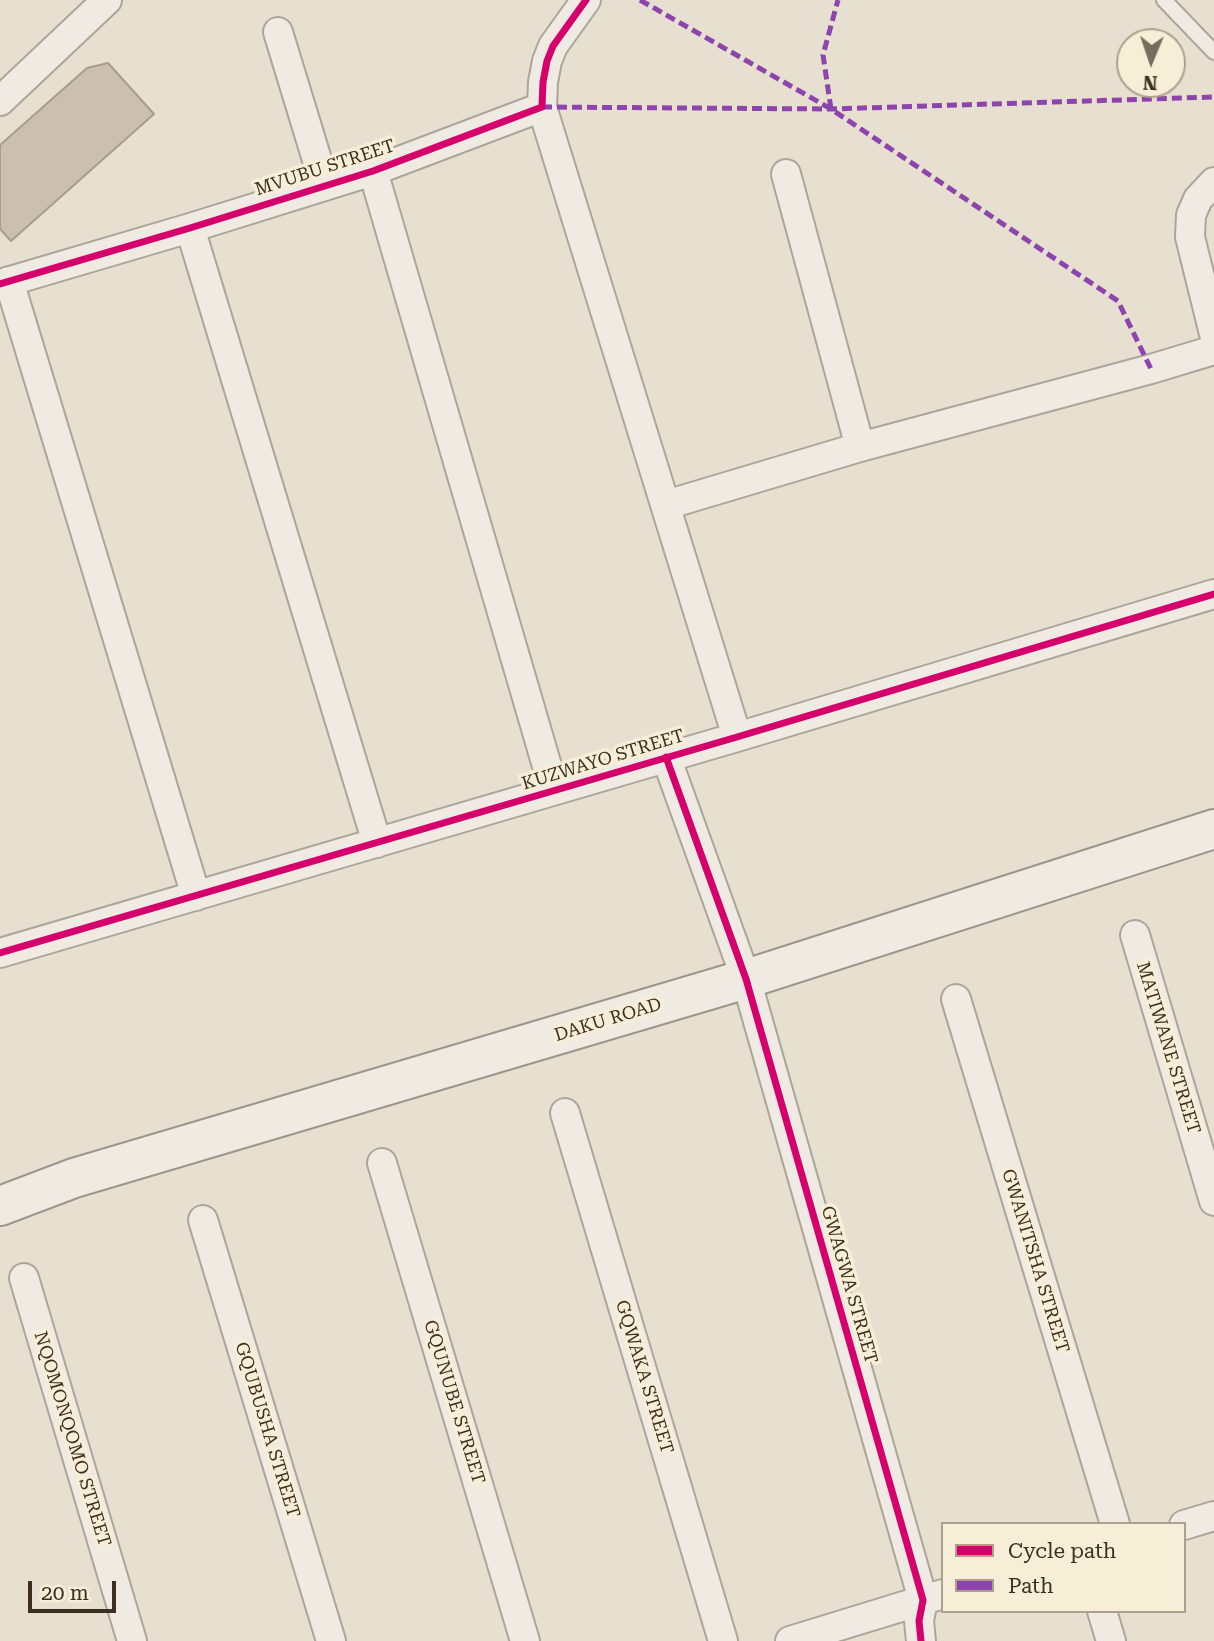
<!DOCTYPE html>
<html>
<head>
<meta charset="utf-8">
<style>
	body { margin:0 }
	#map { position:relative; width:1214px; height:1641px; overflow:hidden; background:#e7e0d1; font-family:"Roboto Serif",serif }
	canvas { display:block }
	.legend { position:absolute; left:941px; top:1522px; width:245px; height:91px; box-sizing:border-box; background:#f7eed8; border:2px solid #ada18e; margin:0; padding:9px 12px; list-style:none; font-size:21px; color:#3d2e20 }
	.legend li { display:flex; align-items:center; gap:14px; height:35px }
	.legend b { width:35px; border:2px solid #ada18e }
	.north { position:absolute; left:1116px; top:28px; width:70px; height:70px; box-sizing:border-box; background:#f7eed8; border:2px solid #ada18e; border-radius:50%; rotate:182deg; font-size:19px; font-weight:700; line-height:28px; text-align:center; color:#3d2e20 }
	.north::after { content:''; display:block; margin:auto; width:24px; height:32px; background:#786c5e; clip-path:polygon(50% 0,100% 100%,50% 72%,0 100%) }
	.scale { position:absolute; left:28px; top:1581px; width:88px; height:32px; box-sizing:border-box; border:4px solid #3d2e20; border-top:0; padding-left:9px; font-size:21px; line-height:24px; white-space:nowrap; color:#3d2e20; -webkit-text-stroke:5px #f7eed8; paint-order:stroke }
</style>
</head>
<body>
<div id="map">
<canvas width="1214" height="1641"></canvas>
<ul class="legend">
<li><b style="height:9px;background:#d6006c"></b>Cycle path</li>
<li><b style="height:9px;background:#8e44ad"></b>Path</li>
</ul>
<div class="north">N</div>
<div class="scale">20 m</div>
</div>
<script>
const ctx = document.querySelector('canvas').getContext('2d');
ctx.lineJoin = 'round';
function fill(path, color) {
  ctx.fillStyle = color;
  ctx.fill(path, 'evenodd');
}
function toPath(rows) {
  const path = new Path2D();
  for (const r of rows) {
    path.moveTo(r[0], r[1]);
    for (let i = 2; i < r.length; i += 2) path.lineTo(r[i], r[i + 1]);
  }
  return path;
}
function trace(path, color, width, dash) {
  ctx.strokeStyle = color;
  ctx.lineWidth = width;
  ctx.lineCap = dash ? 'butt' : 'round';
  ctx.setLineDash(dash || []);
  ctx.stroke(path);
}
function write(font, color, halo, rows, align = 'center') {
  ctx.font = font + ' "Roboto Serif",serif';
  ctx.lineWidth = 7;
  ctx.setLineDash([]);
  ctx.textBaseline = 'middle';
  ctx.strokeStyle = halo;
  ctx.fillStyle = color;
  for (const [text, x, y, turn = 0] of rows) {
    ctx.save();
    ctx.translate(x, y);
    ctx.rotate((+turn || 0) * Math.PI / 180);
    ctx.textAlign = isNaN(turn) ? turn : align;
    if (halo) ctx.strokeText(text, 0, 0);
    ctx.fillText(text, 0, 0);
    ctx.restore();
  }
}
const building = toPath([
	[108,63,154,114,11,241,0,229,0,145,87,68,108,63]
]);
fill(building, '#cbbfb2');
trace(building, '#a89c90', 2);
const service = toPath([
	[1164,0,1214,52]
]);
const minor = toPath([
	[278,32,325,186],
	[0,101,107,0],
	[542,107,737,737],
	[373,171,554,790],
	[786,174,860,447],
	[1214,182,1198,199,1191,215,1190,237,1214,334],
	[190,228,377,843],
	[9,281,196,896],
	[0,284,190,228,373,171,542,107,543,82,547,61,553,46,586,0],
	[666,505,860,447,1151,369,1214,350],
	[666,757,746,979,923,1600,919,1621,921,1641],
	[1135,935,1214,1201],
	[0,953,737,737,1214,594],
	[956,999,1115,1524],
	[565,1113,723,1641],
	[382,1163,525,1641],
	[203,1220,331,1641],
	[24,1278,132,1641],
	[1184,1525,1214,1516],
	[1102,1611,1111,1641],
	[790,1641,943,1594]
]);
const secondary = toPath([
	[0,1206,74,1178,746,979,1214,829]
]);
trace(service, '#ada599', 18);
trace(minor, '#ada599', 32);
trace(secondary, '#9c958a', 42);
trace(service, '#efebe3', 14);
trace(minor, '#efebe3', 28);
trace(secondary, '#efebe3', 38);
trace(toPath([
	[640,0,831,109,1118,301,1151,369],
	[542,107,831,109,1214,97],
	[831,109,823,55,838,0]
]), '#8e44ad', 5, [10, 5]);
trace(toPath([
	[0,284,190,228,373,171,542,107,543,82,547,61,553,46,586,0],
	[666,757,746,979,923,1600,919,1621,921,1641],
	[0,953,737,737,1214,594]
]), '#d6006c', 7);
write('18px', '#3d2e20', '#f7eed8', [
	["MVUBU STREET",325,168,-18],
	["KUZWAYO STREET",603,760,-17],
	["DAKU ROAD",608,1020,-17],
	["MATIWANE STREET",1168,1048,73],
	["GWANITSHA STREET",1035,1261,73],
	["GWAGWA STREET",849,1285,74],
	["GQWAKA STREET",644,1377,73],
	["GQUNUBE STREET",454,1402,73],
	["GQUBUSHA STREET",267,1430,73],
	["NQOMONQOMO STREET",72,1439,73]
]);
</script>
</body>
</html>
